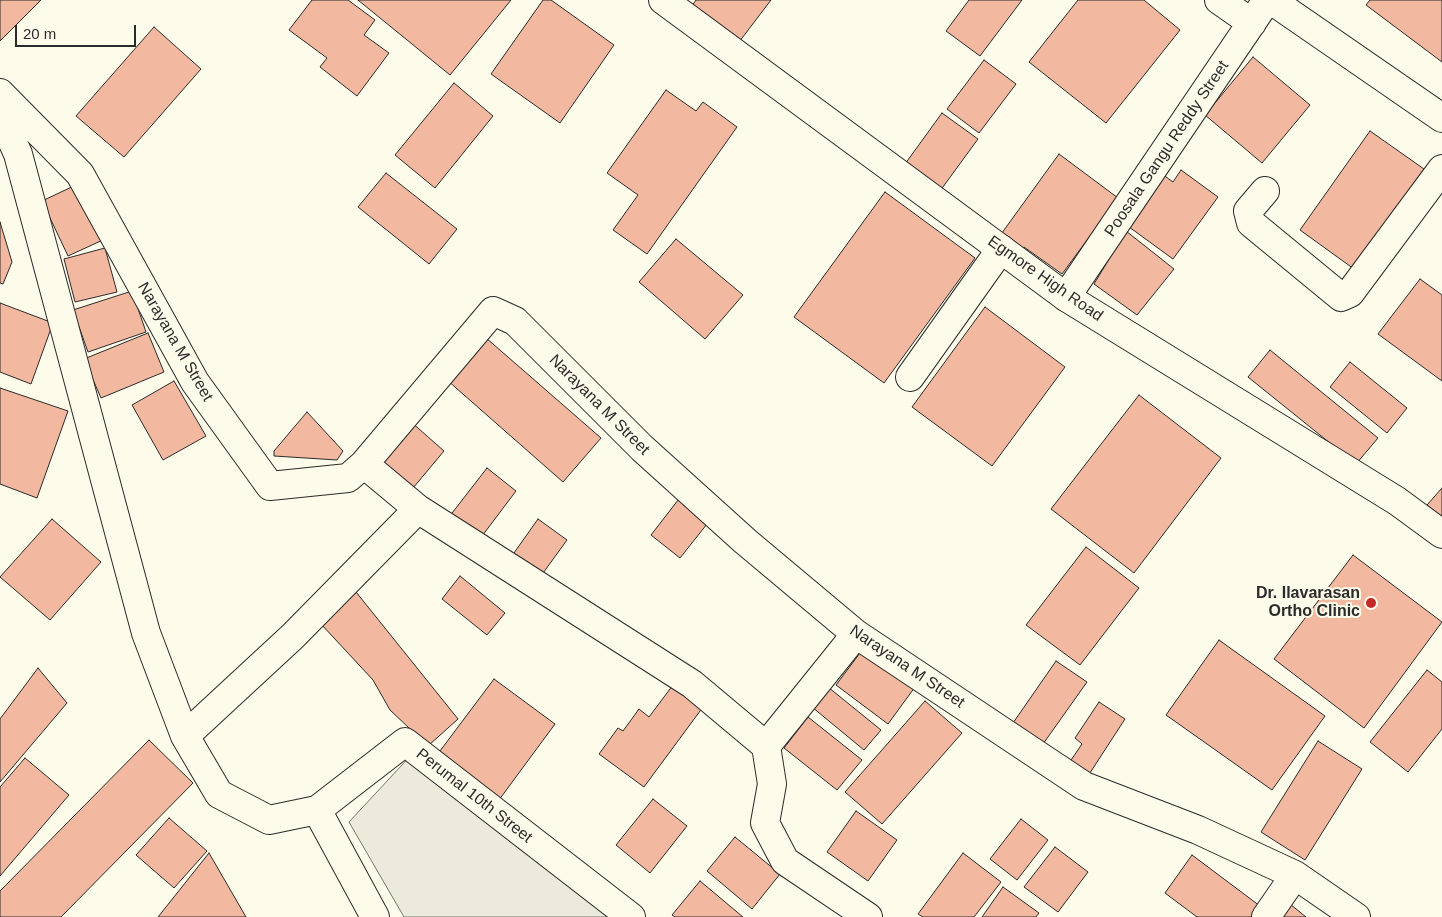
<!DOCTYPE html>
<html>
<head>
<meta charset="utf-8">
<style>
	body { margin:0 }
	#map { position:relative; width:1442px; height:917px; overflow:hidden; background:#fdfbea; font-family:Arial,sans-serif }
	canvas { display:block }
	.scale { position:absolute; left:15px; top:25px; width:121px; height:22px; box-sizing:border-box; border:2px solid #2b2b2b; border-top:0; padding-left:6px; font-size:15px; line-height:18px; white-space:nowrap; color:#2b2b2b; -webkit-text-stroke:4px #fdfbea; paint-order:stroke }
</style>
</head>
<body>
<div id="map">
<canvas width="1442" height="917"></canvas>
<div class="scale">20 m</div>
</div>
<script>
const ctx = document.querySelector('canvas').getContext('2d');
ctx.lineJoin = 'round';
function fill(path, color) {
  ctx.fillStyle = color;
  ctx.fill(path, 'evenodd');
}
function toPath(rows) {
  const path = new Path2D();
  for (const r of rows) {
    path.moveTo(r[0], r[1]);
    for (let i = 2; i < r.length; i += 2) path.lineTo(r[i], r[i + 1]);
  }
  return path;
}
function trace(path, color, width, dash) {
  ctx.strokeStyle = color;
  ctx.lineWidth = width;
  ctx.lineCap = dash ? 'butt' : 'round';
  ctx.setLineDash(dash || []);
  ctx.stroke(path);
}
function write(font, color, halo, rows, align = 'center') {
  ctx.font = font + ' Arial,sans-serif';
  ctx.lineWidth = 4;
  ctx.setLineDash([]);
  ctx.textBaseline = 'middle';
  ctx.strokeStyle = halo;
  ctx.fillStyle = color;
  for (const [text, x, y, turn = 0] of rows) {
    ctx.save();
    ctx.translate(x, y);
    ctx.rotate((+turn || 0) * Math.PI / 180);
    ctx.textAlign = isNaN(turn) ? turn : align;
    if (halo) ctx.strokeText(text, 0, 0);
    ctx.fillText(text, 0, 0);
    ctx.restore();
  }
}
const green = toPath([
	[415,751,622,917,404,917,349,822,415,751]
]);
fill(green, '#ecebdb');
trace(green, '#74746e', 1);
const building = toPath([
	[0,0,41,0,0,41,0,0],
	[312,0,348,0,375,20,364,35,389,53,357,96,320,67,327,58,289,30,312,0],
	[358,0,511,0,450,75,358,0],
	[543,0,551,0,614,45,560,123,491,74,543,0],
	[696,0,771,0,736,46,689,10,696,0],
	[969,0,1022,0,980,56,946,31,969,0],
	[1078,0,1144,0,1180,30,1106,123,1029,62,1078,0],
	[1370,0,1442,0,1442,62,1366,5,1370,0],
	[154,27,201,69,124,157,76,116,154,27],
	[1253,57,1310,105,1262,163,1205,115,1253,57],
	[984,60,1016,84,979,133,947,109,984,60],
	[454,83,493,116,435,188,395,155,454,83],
	[666,90,696,111,703,102,737,127,647,254,613,230,638,195,607,173,666,90],
	[942,113,978,139,940,191,905,164,942,113],
	[1370,131,1424,169,1354,269,1300,230,1370,131],
	[1059,154,1118,198,1062,274,1024,247,1020,252,999,237,1059,154],
	[1181,170,1218,197,1173,259,1125,224,1162,174,1173,182,1181,170],
	[386,173,457,229,429,264,358,207,386,173],
	[78,184,105,239,68,256,42,201,78,184],
	[885,192,975,258,884,383,794,317,885,192],
	[0,222,12,262,3,284,0,283,0,222],
	[1126,231,1174,269,1137,315,1094,284,1126,231],
	[676,239,743,295,705,339,639,282,676,239],
	[105,248,117,292,75,302,64,259,105,248],
	[1420,279,1442,295,1442,381,1378,334,1420,279],
	[132,291,146,332,88,352,73,310,132,291],
	[0,303,53,323,31,384,0,372,0,303],
	[985,307,1065,367,992,466,912,407,985,307],
	[148,333,164,372,101,398,84,359,148,333],
	[485,337,601,438,563,482,447,380,485,337],
	[1270,350,1378,438,1356,464,1248,377,1270,350],
	[1350,362,1407,408,1387,433,1330,387,1350,362],
	[174,381,206,436,163,460,132,405,174,381],
	[0,388,68,411,37,498,0,484,0,388],
	[1139,395,1221,458,1134,573,1051,509,1139,395],
	[307,412,343,451,337,460,274,456,274,451,307,412],
	[410,421,444,451,408,494,374,464,410,421],
	[487,468,516,491,479,540,449,517,487,468],
	[1442,488,1442,517,1427,505,1442,488],
	[682,495,711,519,680,558,651,535,682,495],
	[52,519,101,562,50,620,0,577,52,519],
	[538,519,567,540,538,580,509,560,538,519],
	[1086,547,1139,588,1080,665,1026,625,1086,547],
	[1353,555,1442,622,1364,728,1274,659,1353,555],
	[460,576,505,613,487,635,442,599,460,576],
	[356,592,458,719,428,746,390,710,373,680,321,624,356,592],
	[1219,640,1325,716,1272,790,1166,715,1219,640],
	[863,649,915,687,888,724,836,685,863,649],
	[1056,661,1087,682,1043,744,1013,723,1056,661],
	[38,668,67,703,0,782,0,719,38,668],
	[1427,670,1442,682,1442,729,1408,772,1370,742,1427,670],
	[494,679,555,724,496,804,434,759,494,679],
	[673,685,703,707,644,787,599,754,618,728,623,731,639,709,649,717,673,685],
	[828,687,881,730,864,750,812,707,828,687],
	[925,701,962,733,882,824,845,792,925,701],
	[1099,702,1125,719,1086,779,1067,766,1082,744,1075,738,1099,702],
	[808,717,862,760,837,790,784,748,808,717],
	[149,740,193,783,61,917,0,917,0,891,149,740],
	[1318,741,1362,769,1305,860,1261,832,1318,741],
	[25,758,69,795,0,876,0,787,25,758],
	[653,799,687,826,650,873,616,845,653,799],
	[856,811,897,840,868,881,827,852,856,811],
	[169,818,207,851,174,888,136,855,169,818],
	[1021,819,1048,840,1017,880,990,859,1021,819],
	[735,837,780,874,752,909,707,871,735,837],
	[1055,847,1088,872,1058,912,1024,887,1055,847],
	[209,853,246,917,158,917,209,853],
	[963,853,1001,882,974,917,923,917,918,914,963,853],
	[1192,855,1264,909,1258,917,1197,917,1165,893,1192,855],
	[700,881,743,917,675,917,672,915,700,881],
	[1003,887,1039,913,1036,917,982,917,1003,887],
	[1290,904,1306,917,1280,917,1290,904]
]);
fill(building, '#f2b8a0');
trace(building, '#2b2b2b', 1);
const street = toPath([
	[1219,0,1252,23],
	[1271,0,1442,118],
	[0,93,80,174,195,382,270,486,348,478,364,464,493,311,515,321,642,448,745,541,856,634,1084,786,1198,830,1295,875,1356,917],
	[0,114,18,154,146,633,185,736,219,794,269,820,317,810,375,917],
	[1265,191,1248,211,1251,223,1341,297,1350,293,1442,169],
	[1066,297,1267,0],
	[910,377,1001,249],
	[364,464,418,509,692,684,766,746],
	[856,634,766,746,772,784,765,823,785,861,868,917],
	[185,736,293,636,418,509],
	[317,810,405,742,631,917],
	[1266,917,1295,875]
]);
const secondary = toPath([
	[663,0,1066,297,1397,501,1442,534]
]);
trace(street, '#2b2b2b', 30);
trace(secondary, '#2b2b2b', 30);
trace(street, '#fdfbea', 28);
trace(secondary, '#fdfbea', 28);
for (const [x, y, r, color] of [
	[1371,603,6,"#c62828"]
]) {
  const dot = new Path2D();
  dot.arc(x, y, r, 0, 2 * Math.PI);
  ctx.fillStyle = color;
  ctx.fill(dot);
  trace(dot, '#fdfbea', 2);
}
write('16px', '#2b2b2b', '#fdfbea', [
	["Poosala Gangu Reddy Street",1167,149,-56],
	["Egmore High Road",1045,279,35],
	["Narayana M Street",175,342,60],
	["Narayana M Street",599,405,45],
	["Narayana M Street",907,667,34],
	["Perumal 10th Street",474,796,38]
]);
write('bold 16px', '#2b2b2b', '#fdfbea', [
	["Dr. Ilavarasan",1360,594],
	["Ortho Clinic",1360,612]
], 'right');
</script>
</body>
</html>
